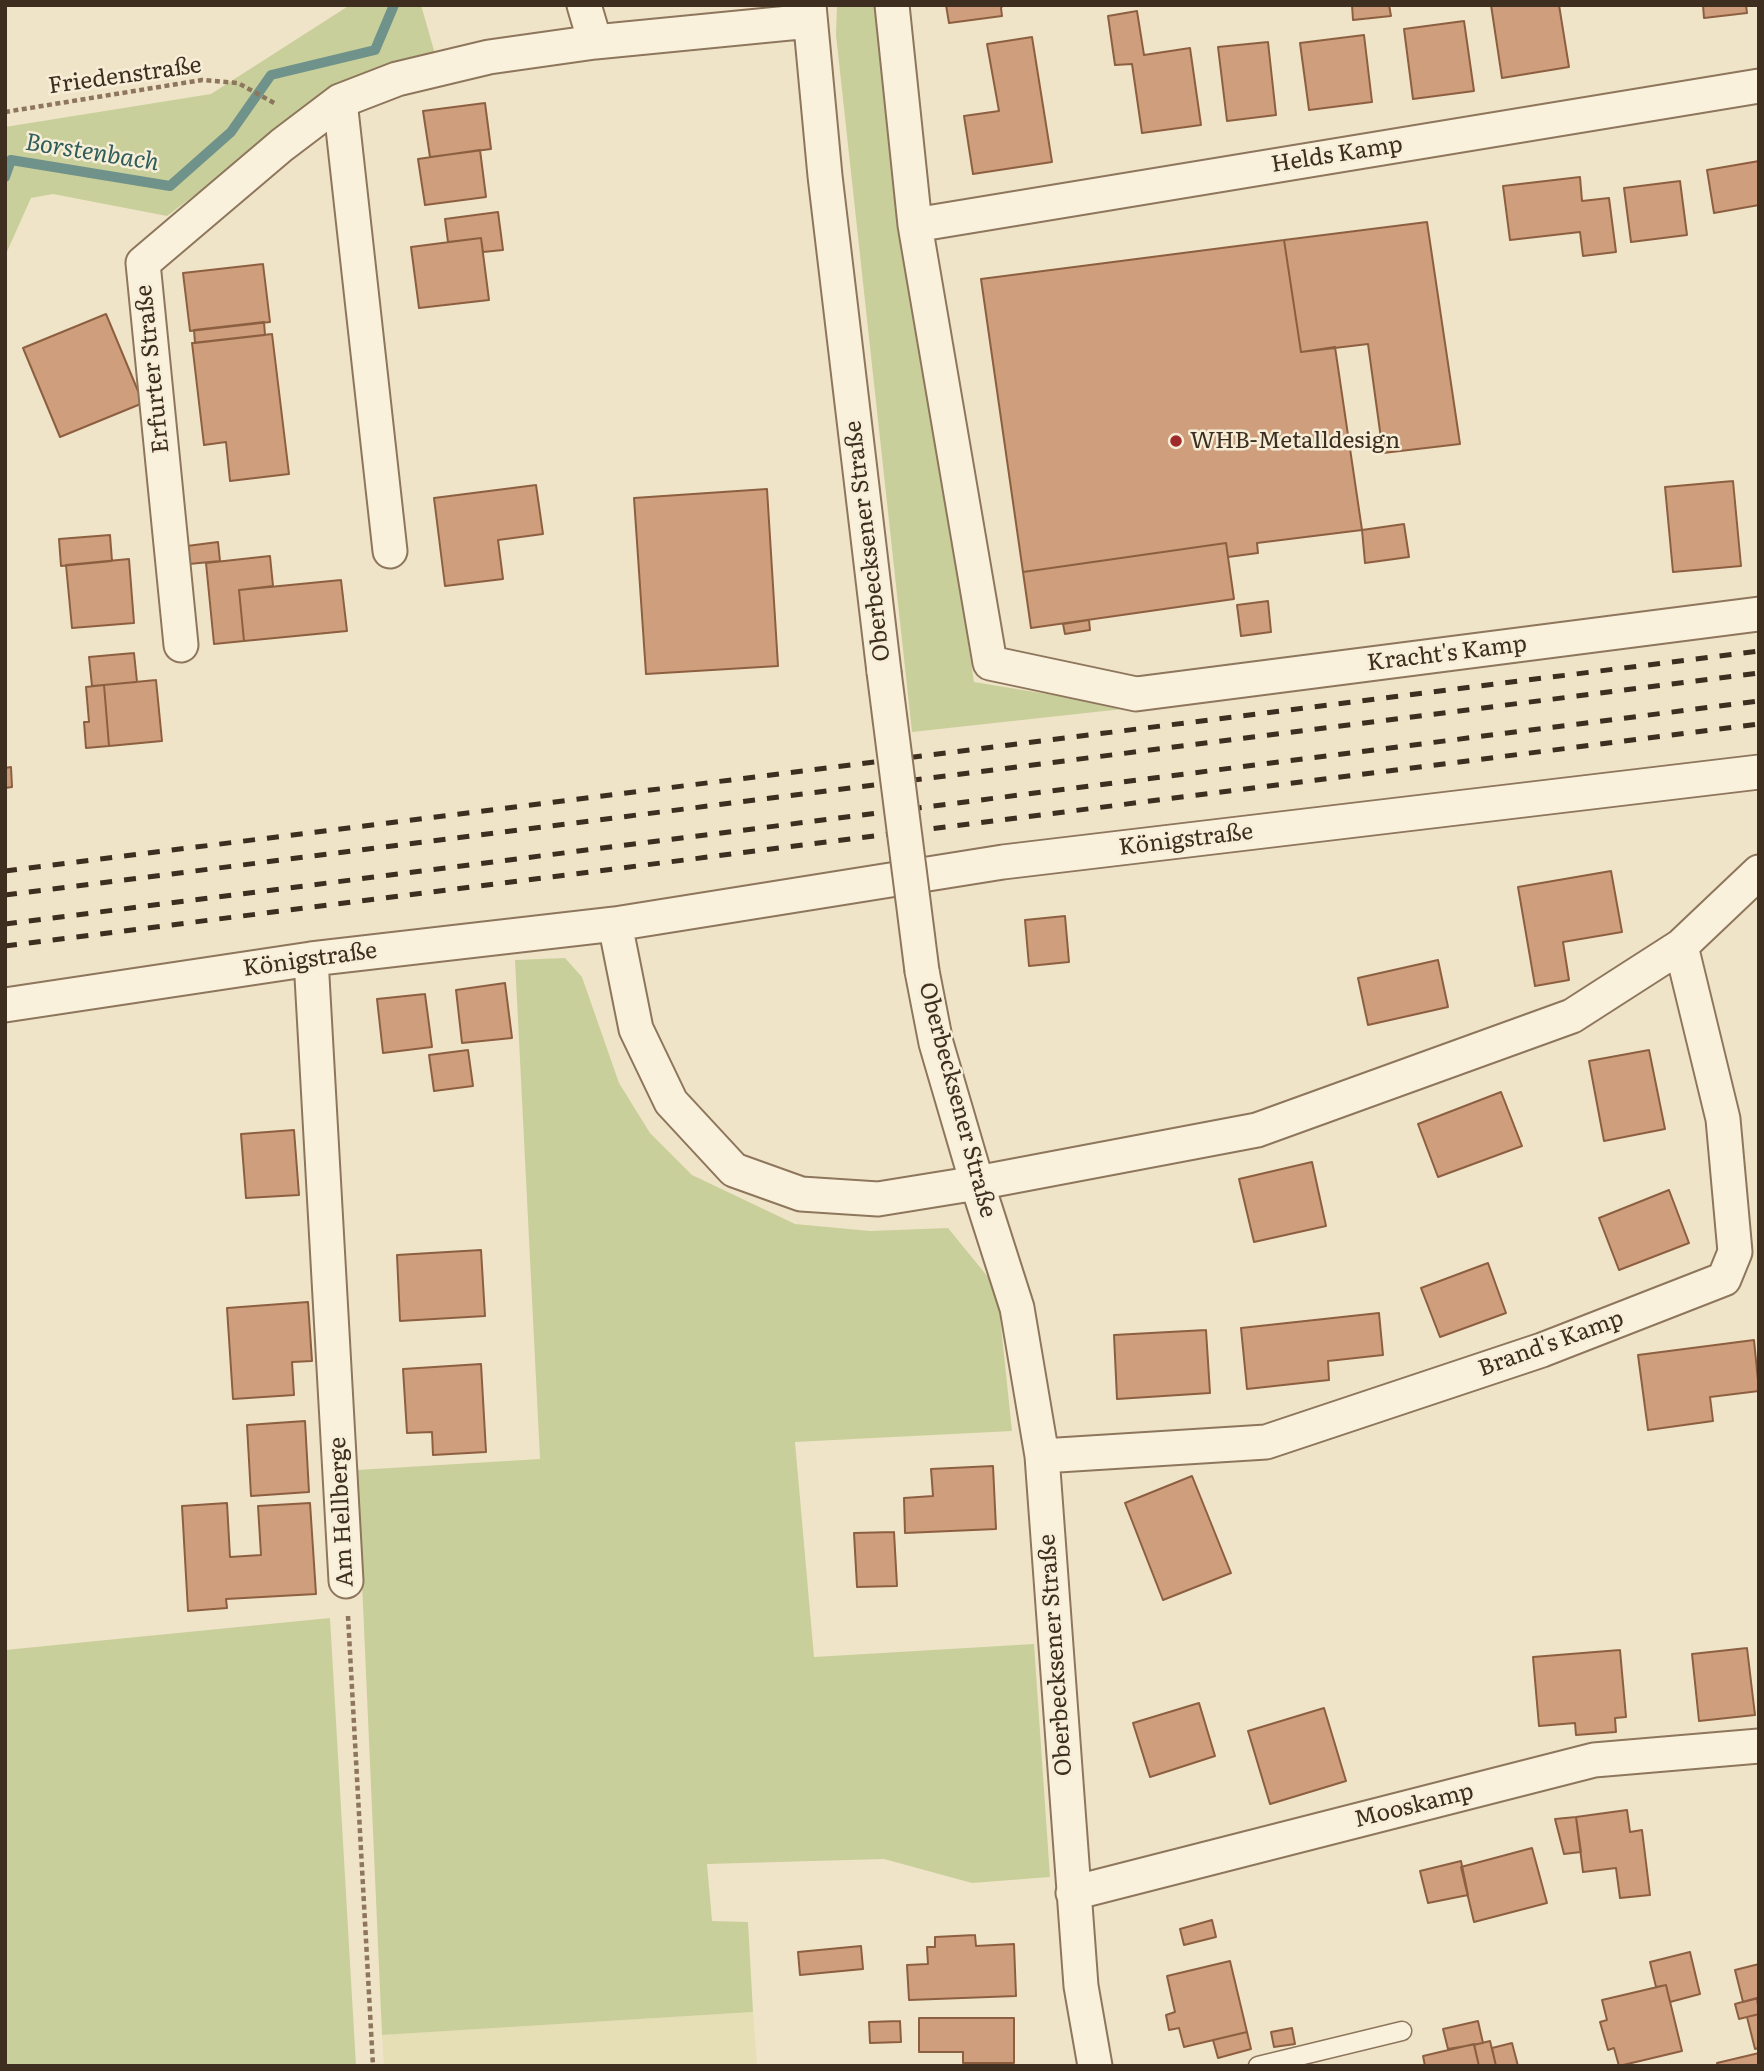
<!DOCTYPE html>
<html>
<head>
<meta charset="utf-8">
<style>
	body { margin:0 }
	#map { position:relative; width:1764px; height:2071px; overflow:hidden; background:#f0e4c8; font-family:Literata,serif }
	canvas { display:block }
	.frame { position:absolute; inset:0; border:7px solid #3d2e20; pointer-events:none }
</style>
</head>
<body>
<div id="map">
<canvas width="1764" height="2071"></canvas>
<div class="frame"></div>
</div>
<script>
const ctx = document.querySelector('canvas').getContext('2d');
ctx.lineJoin = 'round';
function fill(path, color) {
  ctx.fillStyle = color;
  ctx.fill(path, 'evenodd');
}
function toPath(rows) {
  const path = new Path2D();
  for (const r of rows) {
    path.moveTo(r[0], r[1]);
    for (let i = 2; i < r.length; i += 2) path.lineTo(r[i], r[i + 1]);
  }
  return path;
}
function trace(path, color, width, dash) {
  ctx.strokeStyle = color;
  ctx.lineWidth = width;
  ctx.lineCap = dash ? 'butt' : 'round';
  ctx.setLineDash(dash || []);
  ctx.stroke(path);
}
function write(font, color, halo, rows, align = 'center') {
  ctx.font = font + ' Literata,serif';
  ctx.lineWidth = 5;
  ctx.setLineDash([]);
  ctx.textBaseline = 'middle';
  ctx.strokeStyle = halo;
  ctx.fillStyle = color;
  for (const [text, x, y, turn = 0] of rows) {
    ctx.save();
    ctx.translate(x, y);
    ctx.rotate((+turn || 0) * Math.PI / 180);
    ctx.textAlign = isNaN(turn) ? turn : align;
    if (halo) ctx.strokeText(text, 0, 0);
    ctx.fillText(text, 0, 0);
    ctx.restore();
  }
}
fill(toPath([
	[753,2012,757,2066,384,2066,382,2035]
]), '#e6deb5');
fill(toPath([
	[350,5,421,5,437,61,273,136,167,216,53,194,31,198,5,256,5,127,211,94],
	[837,5,880,5,905,232,974,682,1132,708,912,732,836,35],
	[565,958,582,977,619,1083,650,1133,692,1175,795,1224,870,1231,948,1228,997,1288,1012,1431,795,1442,814,1657,1034,1644,1050,1877,972,1883,884,1859,707,1864,712,1921,748,1922,753,2012,382,2035,357,1470,540,1459,515,960],
	[330,1618,356,2066,5,2066,5,1650]
]), '#c9cf9b');
trace(toPath([
	[5,177,11,160,170,186,231,132,271,75,375,50,394,5]
]), '#6f938a', 10);
const building = toPath([
	[946,5,1003,5,1001,8,1002,16,949,23,946,5],
	[1352,5,1389,5,1391,16,1353,20,1352,5],
	[1491,5,1559,5,1569,67,1502,78,1491,5],
	[1703,5,1746,5,1747,13,1704,18,1703,5],
	[1137,11,1144,55,1190,48,1201,125,1142,133,1132,64,1115,65,1108,16,1137,11],
	[1464,21,1474,91,1413,99,1404,29,1464,21],
	[1364,35,1372,102,1309,110,1300,43,1364,35],
	[1032,37,1052,162,973,174,964,116,999,111,987,44,1032,37],
	[1268,42,1276,115,1227,121,1218,47,1268,42],
	[485,103,491,149,430,157,423,111,485,103],
	[480,150,486,197,425,205,418,159,480,150],
	[1759,161,1759,205,1714,213,1707,170,1759,161],
	[1580,177,1582,201,1609,198,1616,252,1583,256,1580,232,1510,240,1503,186,1580,177],
	[1680,181,1687,235,1631,242,1624,188,1680,181],
	[498,212,503,250,483,252,481,238,448,242,445,219,498,212],
	[1427,222,1460,444,1383,453,1368,344,1301,352,1284,240,1427,222],
	[481,238,489,300,419,308,411,247,481,238],
	[1284,240,1301,352,1335,347,1362,530,1257,543,1258,553,1228,557,1226,543,1023,572,981,279,1284,240],
	[263,264,270,322,190,331,183,273,263,264],
	[106,314,143,403,60,437,23,348,106,314],
	[264,322,265,335,195,343,194,330,264,322],
	[272,334,289,474,230,481,226,442,204,445,192,343,272,334],
	[1733,481,1741,566,1673,572,1665,487,1733,481],
	[536,485,543,534,498,540,503,579,445,586,434,498,536,485],
	[767,489,778,666,646,674,634,498,767,489],
	[1404,524,1409,557,1365,563,1362,530,1404,524],
	[110,535,112,561,61,566,59,539,110,535],
	[218,542,220,561,189,564,187,546,218,542],
	[1226,543,1234,599,1031,628,1023,572,1226,543],
	[270,556,273,586,239,590,244,641,214,644,206,563,270,556],
	[129,559,134,623,72,628,66,565,129,559],
	[341,580,347,631,244,641,239,590,341,580],
	[1268,601,1271,632,1241,636,1237,605,1268,601],
	[1089,620,1090,630,1065,634,1063,624,1089,620],
	[134,653,137,682,92,686,89,657,134,653],
	[156,680,162,741,109,746,104,685,156,680],
	[104,685,109,746,86,748,84,722,89,722,86,687,104,685],
	[11,767,12,787,5,788,5,768,11,767],
	[1611,871,1622,932,1563,942,1569,980,1535,986,1518,887,1611,871],
	[1065,916,1069,962,1029,966,1025,920,1065,916],
	[1438,960,1448,1007,1368,1025,1358,978,1438,960],
	[505,983,512,1038,462,1043,456,990,505,983],
	[425,994,432,1047,383,1053,377,999,425,994],
	[468,1050,473,1086,434,1091,429,1055,468,1050],
	[1649,1050,1665,1129,1604,1141,1589,1061,1649,1050],
	[1501,1092,1522,1146,1438,1177,1418,1124,1501,1092],
	[294,1130,299,1195,246,1198,241,1134,294,1130],
	[1312,1162,1326,1226,1254,1242,1239,1179,1312,1162],
	[1669,1190,1689,1243,1619,1270,1599,1218,1669,1190],
	[481,1250,485,1316,400,1321,397,1255,481,1250],
	[1488,1263,1506,1313,1440,1337,1421,1288,1488,1263],
	[308,1302,312,1361,292,1362,294,1395,233,1399,227,1308,308,1302],
	[1379,1313,1383,1355,1328,1361,1329,1380,1247,1389,1241,1328,1379,1313],
	[1206,1330,1210,1393,1117,1399,1114,1335,1206,1330],
	[1754,1340,1759,1391,1710,1397,1713,1421,1648,1430,1638,1355,1754,1340],
	[481,1364,486,1452,433,1455,432,1432,407,1433,403,1369,481,1364],
	[305,1421,309,1492,251,1496,247,1425,305,1421],
	[993,1466,996,1529,905,1533,904,1498,933,1496,931,1469,993,1466],
	[1192,1476,1231,1573,1163,1600,1125,1503,1192,1476],
	[227,1503,230,1557,261,1555,258,1506,310,1503,316,1594,226,1599,227,1608,188,1611,182,1506,227,1503],
	[894,1532,897,1586,857,1587,854,1533,894,1532],
	[1747,1648,1755,1715,1699,1721,1692,1654,1747,1648],
	[1620,1650,1626,1717,1615,1718,1616,1732,1576,1735,1575,1723,1539,1726,1533,1657,1620,1650],
	[1199,1703,1215,1756,1150,1777,1133,1723,1199,1703],
	[1324,1708,1346,1781,1270,1804,1248,1731,1324,1708],
	[1627,1810,1630,1832,1642,1830,1650,1895,1620,1898,1616,1868,1583,1872,1576,1817,1627,1810],
	[1576,1817,1581,1852,1564,1854,1555,1819,1576,1817],
	[1532,1848,1547,1903,1474,1922,1461,1867,1532,1848],
	[1461,1861,1468,1895,1428,1903,1420,1871,1461,1861],
	[1212,1920,1216,1937,1184,1945,1180,1929,1212,1920],
	[975,1935,976,1946,1014,1944,1016,1996,909,2000,907,1965,928,1964,927,1947,935,1947,935,1937,975,1935],
	[861,1946,863,1969,800,1975,798,1952,861,1946],
	[1690,1952,1700,1994,1670,2002,1666,1985,1656,1987,1650,1962,1690,1952],
	[1230,1961,1247,2032,1184,2047,1179,2028,1169,2030,1166,2015,1175,2012,1167,1976,1230,1961],
	[1759,1964,1759,1998,1743,2002,1735,1970,1759,1964],
	[1666,1985,1682,2051,1619,2066,1614,2048,1608,2050,1600,2022,1607,2020,1602,2000,1666,1985],
	[1757,1998,1759,2014,1739,2019,1735,2004,1757,1998],
	[1759,2014,1759,2048,1755,2049,1747,2017,1759,2014],
	[919,2018,1014,2018,1014,2063,963,2063,963,2052,919,2052,919,2018],
	[900,2021,901,2042,870,2043,869,2022,900,2021],
	[1478,2021,1483,2043,1448,2049,1443,2029,1478,2021],
	[1292,2028,1295,2044,1274,2047,1271,2032,1292,2028],
	[1247,2032,1251,2049,1218,2058,1213,2040,1247,2032],
	[1490,2041,1496,2066,1479,2066,1474,2045,1490,2041],
	[1512,2043,1518,2066,1496,2066,1492,2048,1512,2043],
	[1474,2044,1479,2066,1425,2066,1423,2056,1474,2044],
	[1759,2053,1759,2066,1718,2066,1717,2063,1759,2053]
]);
fill(building, '#cf9f7d');
trace(building, '#8d5f41', 2);
const lane = toPath([
	[1258,2066,1402,2031]
]);
const street = toPath([
	[584,5,595,42],
	[809,5,825,176,884,672],
	[892,5,915,225,990,663,1136,694,1759,614],
	[340,101,390,551],
	[915,225,1759,86],
	[181,645,143,263,282,145,340,101,397,79,489,57,595,42,810,21],
	[615,924,636,1029,671,1102,734,1170,801,1194,878,1199,977,1183,1257,1130,1572,1016,1681,946,1759,872],
	[311,959,346,1581],
	[922,971,936,1043,977,1183,1017,1308,1042,1456,1081,1986,1095,2066],
	[5,1005,311,959,615,924,1003,862,1759,772],
	[1042,1456,1266,1442,1542,1350,1724,1279,1735,1252,1723,1119,1681,946],
	[1073,1893,1594,1760,1759,1746]
]);
trace(lane, '#8d765c', 21);
trace(street, '#8d765c', 37);
trace(toPath([
	[5,112,202,80,238,83,276,104],
	[348,1616,373,2066]
]), '#8d765c', 4.5, [5, 3.5]);
trace(lane, '#faf1dc', 18);
trace(street, '#faf1dc', 33);
trace(toPath([
	[5,871,1759,651],
	[5,895,1759,673],
	[5,924,1759,701],
	[5,946,1759,724]
]), '#3d2e20', 5, [12, 12]);
const streetBridge = toPath([
	[884,672,922,971]
]);
trace(streetBridge, '#8d765c', 37, []);
trace(streetBridge, '#faf1dc', 33);
for (const [x, y, r, color] of [
	[1176,441,7,"#9e2a2b"]
]) {
  const dot = new Path2D();
  dot.arc(x, y, r, 0, 2 * Math.PI);
  ctx.fillStyle = color;
  ctx.fill(dot);
  trace(dot, '#f7eed8', 2.5);
}
write('23px', '#3d2e20', '#f7eed8', [
	["Friedenstraße",125,76,-8],
	["Helds Kamp",1337,155,-9],
	["Erfurter Straße",153,369,-96],
	["Oberbecksener Straße",868,541,-97],
	["Kracht's Kamp",1447,654,-7],
	["Königstraße",1186,840,-7],
	["Königstraße",310,960,-8],
	["Oberbecksener Straße",957,1100,75],
	["Brand's Kamp",1551,1344,-20],
	["Am Hellberge",342,1512,-93],
	["Oberbecksener Straße",1056,1655,-94],
	["Mooskamp",1414,1806,-14]
]);
write('23px', '#3d2e20', '#f7eed8', [
	["WHB-Metalldesign",1190,441]
], 'left');
write('italic 24px', '#2f5d5a', '#f7eed8', [
	["Borstenbach",92,153,9]
]);
</script>
</body>
</html>
